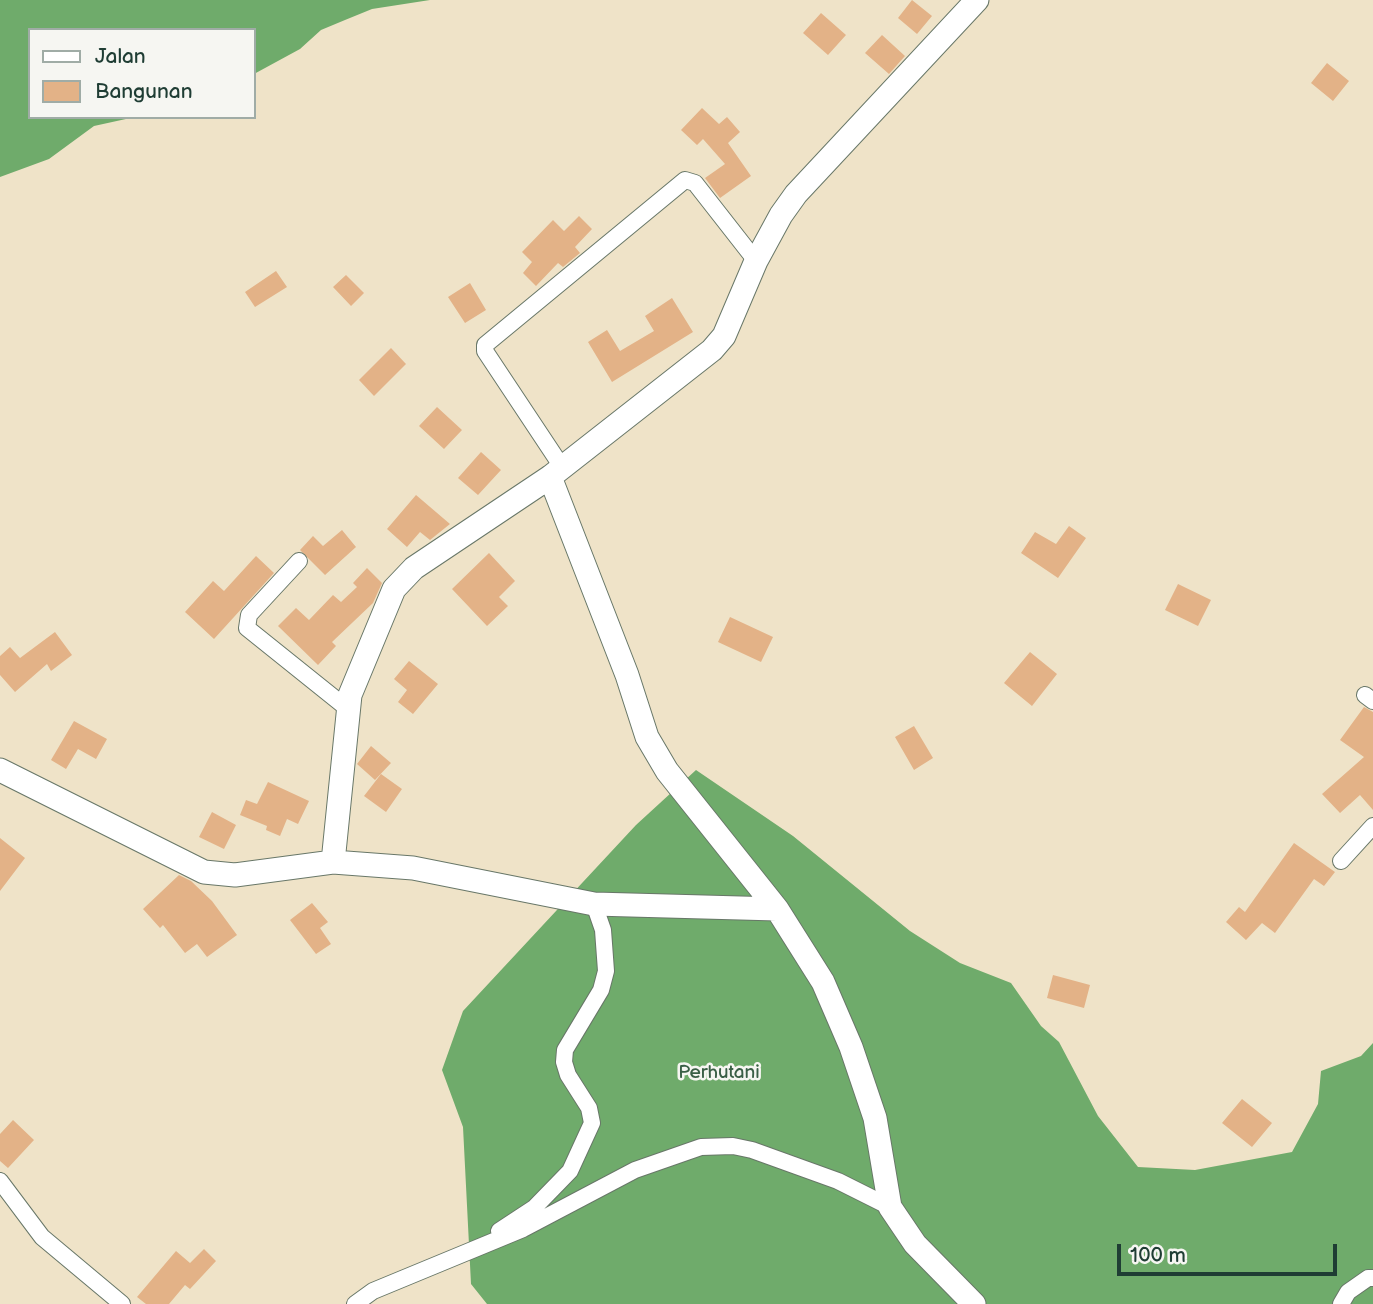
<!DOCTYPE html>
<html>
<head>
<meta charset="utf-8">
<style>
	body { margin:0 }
	#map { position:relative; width:1373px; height:1304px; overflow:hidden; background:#efe3c8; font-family:"Balsamiq Sans",sans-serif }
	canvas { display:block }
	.legend { position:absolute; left:28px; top:28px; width:228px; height:91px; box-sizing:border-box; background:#f6f6f2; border:2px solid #a0aca6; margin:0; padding:9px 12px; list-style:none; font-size:21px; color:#1f3d34 }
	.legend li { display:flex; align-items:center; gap:14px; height:35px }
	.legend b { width:35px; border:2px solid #a0aca6 }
	.scale { position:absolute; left:1117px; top:1244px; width:220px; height:32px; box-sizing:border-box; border:4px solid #1f3d34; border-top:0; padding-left:9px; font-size:21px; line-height:24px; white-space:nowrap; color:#1f3d34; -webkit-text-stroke:5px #f6f6f2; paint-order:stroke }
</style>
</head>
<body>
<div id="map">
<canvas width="1373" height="1304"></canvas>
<ul class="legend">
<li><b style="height:9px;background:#fff"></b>Jalan</li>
<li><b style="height:19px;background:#e3b287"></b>Bangunan</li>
</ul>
<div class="scale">100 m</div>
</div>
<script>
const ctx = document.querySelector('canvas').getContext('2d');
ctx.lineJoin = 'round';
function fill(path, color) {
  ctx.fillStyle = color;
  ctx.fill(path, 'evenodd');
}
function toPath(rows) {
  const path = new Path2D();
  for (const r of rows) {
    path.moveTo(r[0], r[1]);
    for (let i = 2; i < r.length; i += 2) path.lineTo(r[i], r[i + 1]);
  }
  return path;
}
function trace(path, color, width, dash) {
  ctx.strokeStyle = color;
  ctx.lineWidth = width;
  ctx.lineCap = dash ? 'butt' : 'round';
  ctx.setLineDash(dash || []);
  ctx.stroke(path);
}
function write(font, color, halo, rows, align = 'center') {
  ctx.font = font + ' "Balsamiq Sans",sans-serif';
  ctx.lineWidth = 5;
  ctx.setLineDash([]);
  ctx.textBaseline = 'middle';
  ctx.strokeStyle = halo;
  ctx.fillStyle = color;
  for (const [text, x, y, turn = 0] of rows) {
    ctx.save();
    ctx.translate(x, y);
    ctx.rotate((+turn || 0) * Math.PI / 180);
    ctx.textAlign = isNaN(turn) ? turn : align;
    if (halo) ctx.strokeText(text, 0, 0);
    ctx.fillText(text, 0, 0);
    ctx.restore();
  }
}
fill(toPath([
	[0,0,430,0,372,9,345,20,321,30,300,49,254,74,254,30,30,30,30,117,135,117,94,126,49,159,0,177],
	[696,770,793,836,910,931,960,963,1011,983,1041,1026,1059,1042,1098,1116,1138,1167,1195,1170,1292,1152,1318,1104,1321,1071,1361,1056,1373,1043,1373,1304,487,1304,471,1284,463,1127,442,1070,463,1011,636,825]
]), '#6fab6b');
fill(toPath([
	[912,0,932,16,917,34,898,18],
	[821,13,846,35,828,55,803,33],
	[882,35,905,56,889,74,865,53],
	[1327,63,1349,81,1333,101,1311,83],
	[702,108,719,124,727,117,740,132,728,143,751,176,720,198,705,178,725,164,703,139,697,145,681,130],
	[579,216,592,229,575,247,580,253,563,267,558,263,536,286,523,273,532,262,522,252,553,220,564,231],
	[276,271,287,287,255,307,245,292],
	[346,275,364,293,351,306,333,287],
	[470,283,486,310,465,323,448,297],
	[672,298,693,332,612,382,588,342,607,330,620,351,654,331,645,316],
	[391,348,406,364,374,396,359,380],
	[437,407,462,430,444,449,419,426],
	[481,452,501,470,478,495,458,478],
	[416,495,450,524,430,540,420,532,407,547,387,529],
	[1069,526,1086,538,1058,578,1021,553,1035,532,1056,544],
	[342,530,356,547,325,575,300,550,313,536,323,546],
	[489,553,515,581,499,597,508,606,487,626,452,589],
	[256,556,274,573,214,639,185,612,213,581,224,591],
	[367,568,382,583,373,603,332,642,336,646,318,665,278,626,296,608,309,620,333,595,341,602,357,587,353,583],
	[1178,584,1211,600,1198,626,1165,610],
	[730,617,773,637,761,662,718,642],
	[55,632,72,655,51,671,47,664,15,692,0,675,0,656,10,647,20,658],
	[1030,652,1057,674,1032,706,1004,683],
	[409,661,438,684,413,714,398,702,407,690,394,679],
	[1364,707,1373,712,1373,810,1360,795,1340,813,1322,794,1364,757,1340,740],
	[74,721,107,739,96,759,78,749,66,769,51,760],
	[914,726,933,758,914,770,895,737],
	[371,746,391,763,375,780,357,764],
	[381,774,402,789,386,812,364,796],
	[268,782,309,801,298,824,287,819,280,836,266,830,267,826,240,815,246,800,257,804],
	[212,812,236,825,224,849,199,837],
	[0,838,25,858,0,891],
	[1294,843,1335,872,1324,886,1314,879,1275,933,1262,923,1246,940,1226,922,1239,907,1245,912],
	[179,875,191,881,212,901,237,935,207,957,197,944,185,953,163,925,160,928,143,909],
	[312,903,328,922,320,928,331,944,316,954,290,920],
	[1053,975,1090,985,1084,1008,1047,998],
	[1242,1099,1272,1123,1252,1147,1222,1123],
	[13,1120,34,1140,8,1168,0,1161,0,1134],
	[204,1249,216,1261,190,1289,185,1285,169,1304,146,1304,137,1297,176,1251,190,1263]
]), '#e3b287');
const street = toPath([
	[562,467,485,351,485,345,685,180,695,183,756,261],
	[299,561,249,615,247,628,348,709],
	[1365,695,1373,701],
	[1341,861,1373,826],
	[0,1181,42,1237,122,1304],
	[499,1231,534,1208,570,1171,592,1123,589,1108,568,1075,564,1062,565,1050,601,990,606,971,603,930,594,904],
	[355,1304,373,1291,523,1229,635,1170,701,1147,733,1146,752,1150,838,1181,890,1207],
	[1341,1304,1348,1292,1368,1278,1373,1278]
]);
const secondary = toPath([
	[550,477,627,675,647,737,667,771,777,909,823,982,851,1047,875,1118,890,1207,915,1244,974,1304],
	[0,770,204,872,235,875,333,862,350,695,394,589,414,568,550,477,712,350,724,336,756,261,781,215,796,194,977,0],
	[333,862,413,868,594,904,777,909]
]);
trace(street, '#687768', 18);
trace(secondary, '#687768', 25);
trace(street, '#fff', 16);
trace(secondary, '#fff', 23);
write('19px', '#3a5f46', '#f6f6f2', [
	["Perhutani",719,1073]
]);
</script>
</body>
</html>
